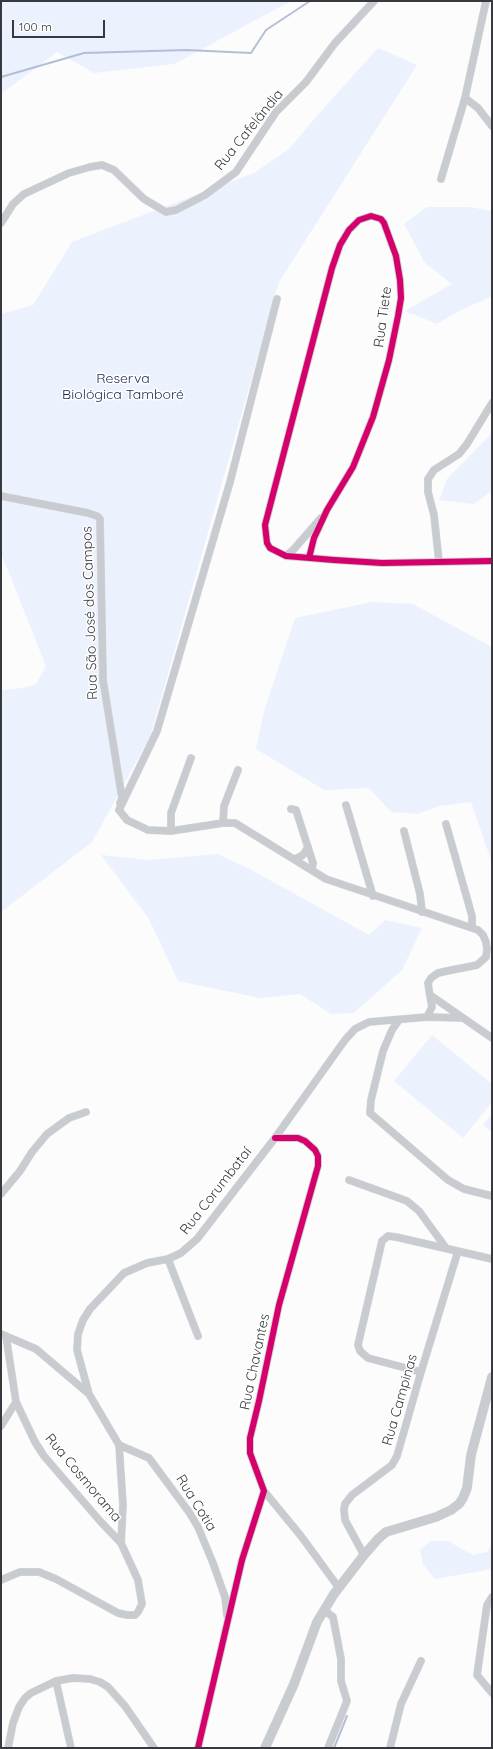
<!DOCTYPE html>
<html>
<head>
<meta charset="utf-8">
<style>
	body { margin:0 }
	#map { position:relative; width:493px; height:1749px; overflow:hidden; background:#fcfcfd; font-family:Quicksand,sans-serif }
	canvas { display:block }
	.frame { position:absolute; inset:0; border:2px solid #37393e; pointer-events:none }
	.scale { position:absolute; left:12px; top:20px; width:93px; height:18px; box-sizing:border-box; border:2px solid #37393e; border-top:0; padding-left:5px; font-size:12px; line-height:14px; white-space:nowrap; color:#37393e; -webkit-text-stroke:3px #fff; paint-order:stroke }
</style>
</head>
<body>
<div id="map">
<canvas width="493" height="1749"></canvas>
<div class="frame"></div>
<div class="scale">100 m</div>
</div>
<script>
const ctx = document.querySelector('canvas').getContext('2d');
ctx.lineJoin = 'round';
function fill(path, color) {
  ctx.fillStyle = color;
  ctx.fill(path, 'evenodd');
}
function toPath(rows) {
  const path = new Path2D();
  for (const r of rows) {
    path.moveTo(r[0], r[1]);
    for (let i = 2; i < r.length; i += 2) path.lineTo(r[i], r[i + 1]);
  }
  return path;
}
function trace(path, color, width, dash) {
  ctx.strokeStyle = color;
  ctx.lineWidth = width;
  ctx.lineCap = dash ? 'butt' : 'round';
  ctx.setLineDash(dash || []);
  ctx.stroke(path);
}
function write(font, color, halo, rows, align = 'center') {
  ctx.font = font + ' Quicksand,sans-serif';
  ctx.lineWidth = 3;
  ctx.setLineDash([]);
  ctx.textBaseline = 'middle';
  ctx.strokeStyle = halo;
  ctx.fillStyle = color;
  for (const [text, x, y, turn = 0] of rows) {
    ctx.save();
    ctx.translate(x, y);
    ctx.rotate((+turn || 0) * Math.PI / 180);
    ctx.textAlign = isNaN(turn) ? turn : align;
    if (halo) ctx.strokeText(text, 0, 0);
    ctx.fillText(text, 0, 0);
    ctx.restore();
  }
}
fill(toPath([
	[1,1,291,1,174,64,94,73,57,52,1,94],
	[378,48,417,65,279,282,150,737,92,842,1,912,1,690,23,688,36,684,46,666,1,553,1,314,33,305,72,242,254,173,290,148,314,119],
	[427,207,469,207,492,211,492,296,459,311,437,324,405,311,452,284,425,263,404,224],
	[492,433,492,491,474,504,439,500,447,479],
	[372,602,413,604,492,647,492,863,471,802,439,806,418,814,391,812,369,788,324,790,256,749,264,711,295,618],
	[217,854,246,867,369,935,385,920,422,928,402,970,354,1013,331,1014,300,994,260,998,178,981,149,919,101,855,149,860],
	[432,1035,492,1084,492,1102,463,1138,394,1081],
	[492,1114,492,1133,483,1125],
	[431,1541,448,1541,473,1555,487,1552,492,1545,492,1569,435,1579,423,1564,420,1550]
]), '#ecf1fe');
trace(toPath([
	[1,77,84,53,186,50,251,53,266,30,310,1],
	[334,1748,347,1716]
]), '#b4bed6', 2);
const minor = toPath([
	[465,98,478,108,492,126],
	[441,179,465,98,486,1],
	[1,223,13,204,24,194,69,173,90,167,102,165,114,170,144,199,166,212,176,210,205,195,236,172,276,112,306,82,335,43,374,1],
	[1,496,88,513,97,516,100,519,103,680,122,798,120,803],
	[286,556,294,549,321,518],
	[309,558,314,538,327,510,353,467,373,417,389,360,398,316,401,298,400,280,396,256,384,223,381,219,371,216,359,220,349,230,340,245,332,268,265,525,267,543,270,548,286,556,334,560,382,563,492,561],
	[439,562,434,515,428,492,428,479,434,470,459,454,467,444,492,403],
	[346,805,373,896],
	[291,809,296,810,313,863,312,870],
	[119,810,157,731,230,482,277,299],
	[119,810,127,820,148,830,171,831,223,823,235,823,326,879,478,930,483,935,486,942,487,949,486,957,477,965,447,971,438,973,431,978,428,983,429,990,432,1007,427,1017],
	[223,823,224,806,238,770],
	[446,824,472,916,472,928],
	[171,831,171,813,191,758],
	[404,831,420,894,422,912],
	[295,859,303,855,308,847],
	[430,995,492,1038],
	[399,1020,392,1030,383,1051,371,1100,370,1113,448,1180,464,1189,492,1196],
	[349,1180,407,1201,419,1211,446,1248],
	[1,1194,20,1171,32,1152,47,1134,69,1118,86,1112],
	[168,1259,198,1336],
	[1,1334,36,1349,89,1394,119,1445,123,1505,121,1543,138,1580,142,1604,138,1612,135,1615,127,1615,118,1613,56,1579,39,1572,20,1572,1,1580],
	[6,1336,16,1402,35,1442,44,1456,100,1521,121,1543],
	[421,1372,368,1358,360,1351,358,1345,382,1241,388,1236,396,1237,492,1259],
	[89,1394,77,1350,78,1334,83,1320,90,1309,124,1273,147,1263,168,1259,181,1253,197,1239,275,1138,345,1040,355,1029,369,1022,427,1017,463,1018],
	[1,1426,16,1402],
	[119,1445,149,1458,189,1512,198,1527,213,1563,225,1597,227,1615],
	[264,1491,301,1536,339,1588],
	[364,1555,345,1520,344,1509,345,1504,352,1495,392,1465,397,1456,421,1372,458,1251],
	[492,1597,487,1605,477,1675,492,1693],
	[324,1610,333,1617,341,1659,341,1681,347,1701,328,1748],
	[56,1681,71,1748],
	[8,1748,13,1723,19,1707,25,1698,31,1693,56,1681,73,1678,90,1679,100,1682,108,1687,125,1706,154,1748],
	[198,1748,242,1560,264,1491,250,1453,250,1438,259,1401,279,1305,318,1166,318,1156,315,1150,305,1141,298,1138,275,1138],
	[390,1748,401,1704,421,1661]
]);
const tertiary = toPath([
	[265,1748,294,1684,317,1622,334,1594,364,1555,378,1539,386,1532,436,1517,451,1510,459,1504,463,1498,467,1488,471,1455,492,1377]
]);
trace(minor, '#d9d9db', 8);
trace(tertiary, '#d9d9db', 10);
trace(minor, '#c8cbd0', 7);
trace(tertiary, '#c8cbd0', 9);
trace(toPath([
	[309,558,314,538,327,510,353,467,373,417,389,360,398,316,401,298,400,280,396,256,384,223,381,219,371,216,359,220,349,230,340,245,332,268,265,525,267,543,270,548,286,556,334,560,382,563,492,561],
	[198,1748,242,1560,264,1491,250,1453,250,1438,259,1401,279,1305,318,1166,318,1156,315,1150,305,1141,298,1138,275,1138]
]), '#d6006c', 6);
write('14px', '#37393e', '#fff', [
	["Rua Cafelândia",249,130,-51],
	["Rua Tiete",383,317,-82],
	["Rua São José dos Campos",90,613,-92],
	["Rua Corumbataí",216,1191,-52],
	["Rua Chavantes",255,1362,-78],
	["Rua Campinas",400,1400,-74],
	["Rua Cosmorama",83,1478,50],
	["Rua Cotia",196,1503,58]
]);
write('14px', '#192652', '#fff', [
	["Reserva",123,379],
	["Biológica Tamboré",123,395]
]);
</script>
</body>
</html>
